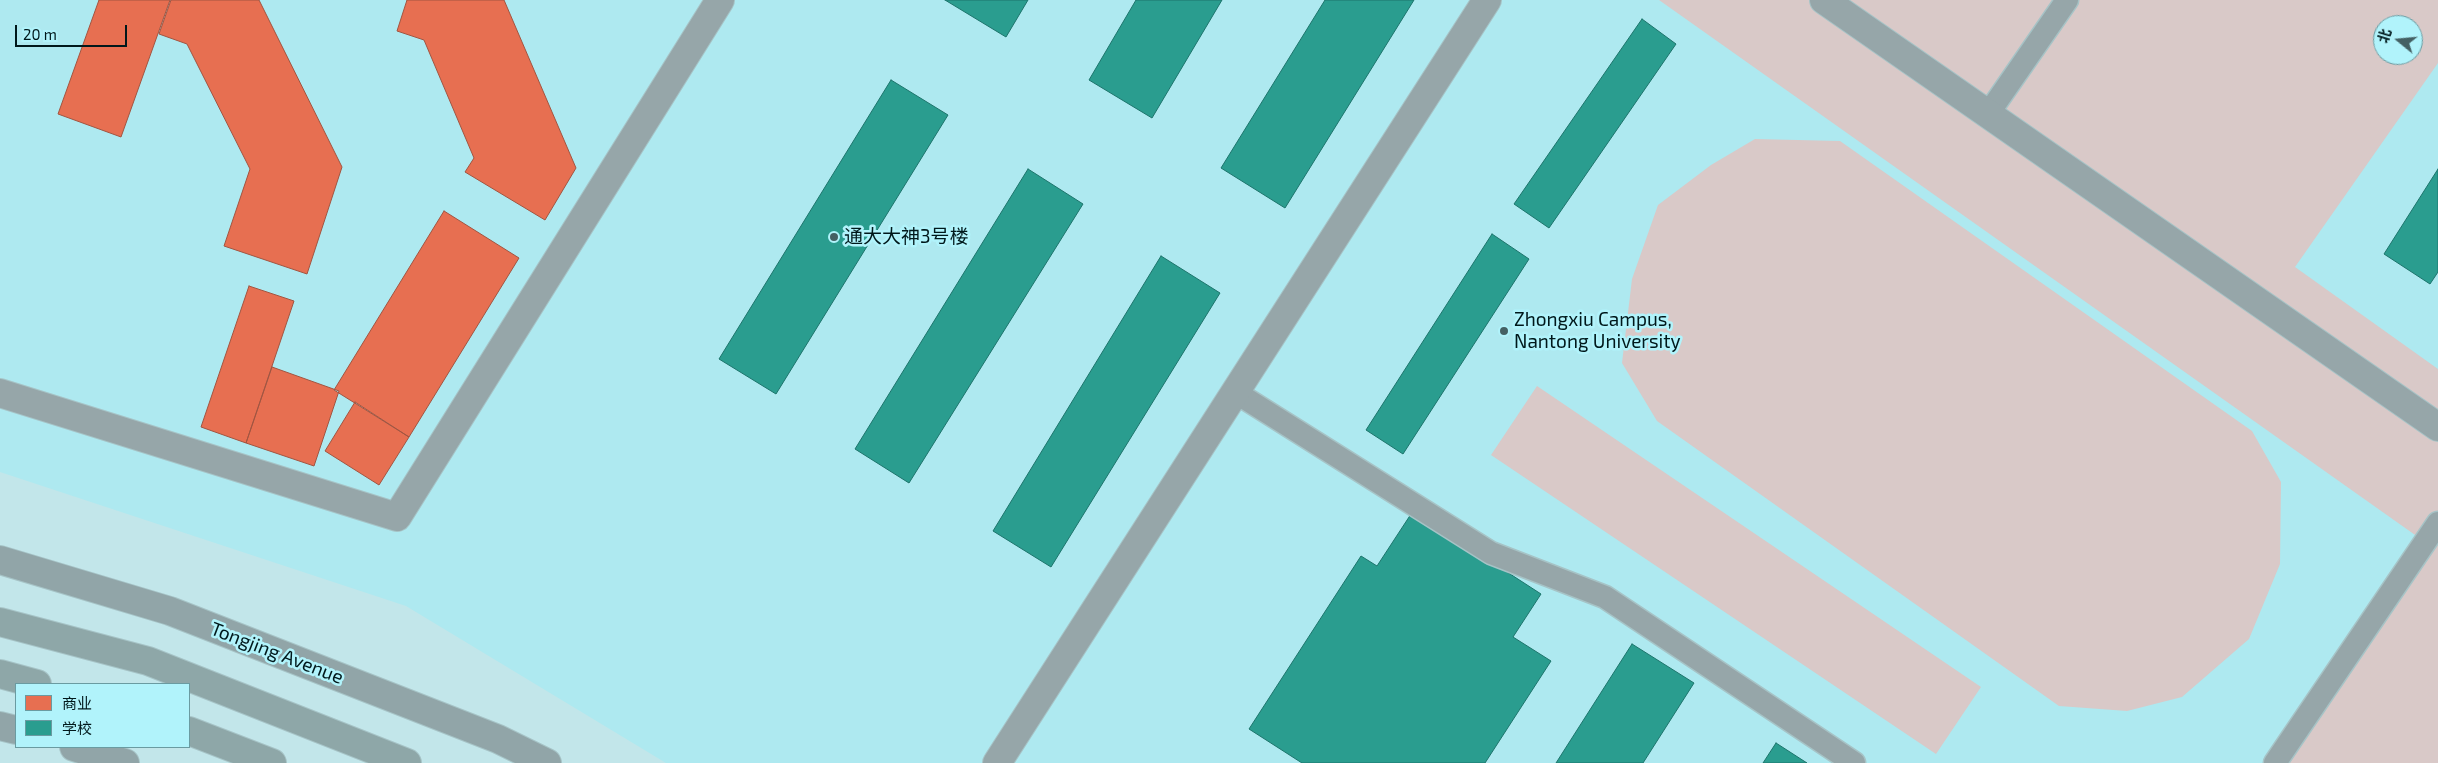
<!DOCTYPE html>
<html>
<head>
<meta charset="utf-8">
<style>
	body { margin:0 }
	#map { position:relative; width:2438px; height:763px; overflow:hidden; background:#c2e6ea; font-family:"Exo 2","Noto Sans SC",sans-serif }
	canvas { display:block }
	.legend { position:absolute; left:15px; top:683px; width:175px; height:65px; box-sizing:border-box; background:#b1f3fb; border:1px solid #6a9ba1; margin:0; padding:6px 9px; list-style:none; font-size:15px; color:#00181b }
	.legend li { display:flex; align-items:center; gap:10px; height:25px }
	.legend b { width:25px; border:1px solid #6a9ba1 }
	.north { position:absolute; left:2373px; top:15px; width:50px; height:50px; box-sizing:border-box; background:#b1f3fb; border:1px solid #6a9ba1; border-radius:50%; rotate:287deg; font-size:14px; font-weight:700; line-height:20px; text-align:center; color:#00181b }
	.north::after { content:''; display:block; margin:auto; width:18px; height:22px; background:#446063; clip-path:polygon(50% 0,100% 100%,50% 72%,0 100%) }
	.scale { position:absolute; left:15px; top:25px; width:112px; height:22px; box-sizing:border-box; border:2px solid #00181b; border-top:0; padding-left:6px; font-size:15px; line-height:18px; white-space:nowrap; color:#00181b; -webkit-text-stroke:4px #b1f3fb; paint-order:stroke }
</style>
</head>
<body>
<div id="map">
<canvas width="2438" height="763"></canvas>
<ul class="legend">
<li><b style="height:14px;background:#e76f51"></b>商业</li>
<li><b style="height:14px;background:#2a9d8f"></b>学校</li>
</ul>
<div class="north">北</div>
<div class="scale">20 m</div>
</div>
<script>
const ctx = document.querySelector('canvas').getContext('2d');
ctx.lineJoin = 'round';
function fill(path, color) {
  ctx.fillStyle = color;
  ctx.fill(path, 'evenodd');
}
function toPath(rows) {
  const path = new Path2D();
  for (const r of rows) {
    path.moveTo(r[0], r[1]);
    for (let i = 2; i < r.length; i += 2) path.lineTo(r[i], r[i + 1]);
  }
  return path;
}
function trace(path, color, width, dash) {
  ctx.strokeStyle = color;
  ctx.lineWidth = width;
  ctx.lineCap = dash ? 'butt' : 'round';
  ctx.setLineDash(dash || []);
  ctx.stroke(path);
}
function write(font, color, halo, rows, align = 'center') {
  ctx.font = font + ' "Exo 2","Noto Sans SC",sans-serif';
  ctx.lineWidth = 5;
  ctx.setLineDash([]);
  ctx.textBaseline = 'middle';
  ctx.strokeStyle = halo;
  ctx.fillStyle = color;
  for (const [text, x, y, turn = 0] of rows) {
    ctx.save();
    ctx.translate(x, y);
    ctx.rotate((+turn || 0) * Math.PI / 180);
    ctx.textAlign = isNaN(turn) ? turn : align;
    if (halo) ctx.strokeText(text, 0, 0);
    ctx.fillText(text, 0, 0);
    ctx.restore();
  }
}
fill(toPath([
	[0,0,2438,0,2438,763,666,763,406,606,0,472],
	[2383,25,2413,25,2413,55,2383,55]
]), '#aee9f0');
fill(toPath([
	[1659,0,2438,0,2438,63,2295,267,2438,369,2438,763,2275,763,2425,542],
	[2383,25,2413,25,2413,55,2383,55],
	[1755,139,1840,141,2252,431,2281,482,2280,564,2249,639,2182,697,2127,711,2059,706,1657,421,1622,363,1632,279,1658,205,1711,165],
	[1537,386,1981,687,1936,754,1491,455]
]), '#d9c9c8');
const shops = toPath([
	[99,0,170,0,121,137,58,114,99,0],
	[171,0,259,0,342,167,307,274,224,246,250,169,187,44,159,34,171,0],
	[407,0,504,0,576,168,545,220,465,172,474,158,424,40,397,31,407,0],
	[444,211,519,258,409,437,334,390,444,211],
	[249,286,294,301,246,443,201,427,249,286],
	[272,367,339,391,314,466,246,443,272,367],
	[355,402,409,437,379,485,325,451,355,402]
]);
fill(shops, '#e76f51');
trace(shops, '#a25541', 1);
const schools = toPath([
	[945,0,1028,0,1006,37,945,0],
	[1136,0,1222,0,1152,118,1089,80,1136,0],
	[1325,0,1414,0,1285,208,1221,168,1325,0],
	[1642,19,1676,44,1549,228,1514,204,1642,19],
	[891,80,948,115,776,394,719,359,891,80],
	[1028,169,1083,204,909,483,855,449,1028,169],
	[2438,169,2438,272,2430,284,2384,254,2438,169],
	[1492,234,1529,259,1403,454,1366,430,1492,234],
	[1161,256,1220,293,1051,567,993,531,1161,256],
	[1413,511,1541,594,1513,637,1551,661,1485,763,1302,763,1249,729,1361,556,1377,566,1413,511],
	[1632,644,1694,683,1643,763,1556,763,1632,644],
	[1776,743,1807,763,1763,763,1776,743]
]);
fill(schools, '#2a9d8f');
trace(schools, '#1d756c', 1);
const service = toPath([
	[1988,114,2067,0],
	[1235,392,1491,553,1605,597,1854,763],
	[2275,763,2438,523]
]);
const minor = toPath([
	[1824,0,2438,427],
	[0,393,397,517,720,0],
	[997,763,1487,0]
]);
const secondary = toPath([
	[0,560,170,611,498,739,547,763],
	[0,726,16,730],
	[74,747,125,763]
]);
const trunk = toPath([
	[0,622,148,661,407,763],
	[0,674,37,684],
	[189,731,272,763]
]);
trace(service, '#a6c3c6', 25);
trace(minor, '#a6c3c6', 30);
trace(secondary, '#a6c3c6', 30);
trace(trunk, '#a6c3c6', 30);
trace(service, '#96a6a9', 22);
trace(minor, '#96a6a9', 28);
trace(secondary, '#91a5a8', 28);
trace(trunk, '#8ea7a8', 28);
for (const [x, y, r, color] of [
	[834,237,5,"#446063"],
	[1504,331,5,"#446063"]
]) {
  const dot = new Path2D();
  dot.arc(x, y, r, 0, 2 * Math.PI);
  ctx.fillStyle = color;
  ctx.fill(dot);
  trace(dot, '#b1f3fb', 2);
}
write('19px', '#00181b', '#b1f3fb', [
	["通大大神3号楼",844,237],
	["Zhongxiu Campus,",1514,320],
	["Nantong University",1514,342]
], 'left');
write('19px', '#00181b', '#b1f3fb', [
	["Tongjing Avenue",277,653,21]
]);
</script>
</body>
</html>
